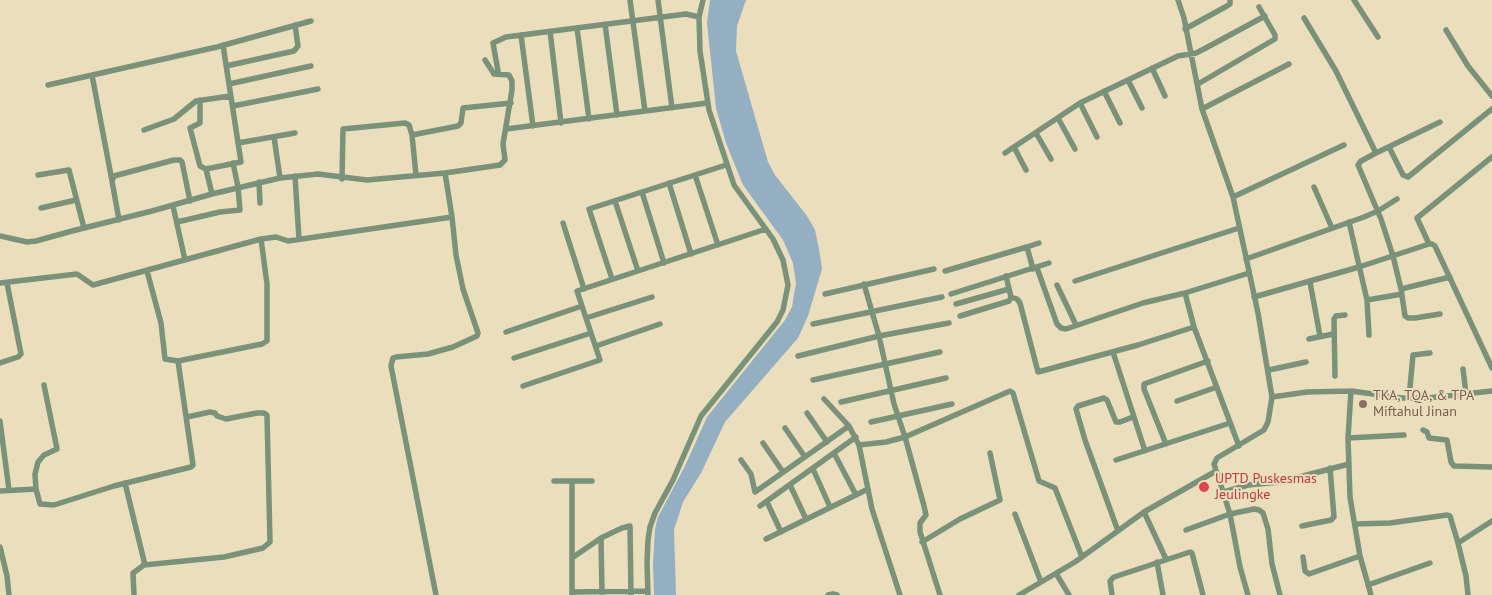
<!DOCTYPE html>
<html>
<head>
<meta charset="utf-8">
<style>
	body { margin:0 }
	canvas { display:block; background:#ebdebc }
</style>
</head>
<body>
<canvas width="1492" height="595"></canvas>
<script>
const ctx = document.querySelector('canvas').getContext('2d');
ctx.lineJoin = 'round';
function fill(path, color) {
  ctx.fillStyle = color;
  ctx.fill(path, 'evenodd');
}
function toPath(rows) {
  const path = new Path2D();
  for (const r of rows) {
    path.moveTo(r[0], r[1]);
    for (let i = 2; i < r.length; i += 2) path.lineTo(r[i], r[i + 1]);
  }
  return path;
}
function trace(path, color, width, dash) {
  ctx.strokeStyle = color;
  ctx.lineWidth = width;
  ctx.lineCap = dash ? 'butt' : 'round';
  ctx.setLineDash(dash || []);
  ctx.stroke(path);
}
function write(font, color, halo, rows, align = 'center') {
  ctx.font = font + ' "PT Sans",sans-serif';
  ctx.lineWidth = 4;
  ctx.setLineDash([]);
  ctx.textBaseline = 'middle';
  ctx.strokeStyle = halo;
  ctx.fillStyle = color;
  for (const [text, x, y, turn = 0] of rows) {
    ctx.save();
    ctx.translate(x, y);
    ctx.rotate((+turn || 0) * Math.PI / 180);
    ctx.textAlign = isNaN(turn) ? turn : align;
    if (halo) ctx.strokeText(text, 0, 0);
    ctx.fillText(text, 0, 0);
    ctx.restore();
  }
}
fill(toPath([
	[710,0,746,0,737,26,736,51,768,162,775,175,807,216,815,230,819,249,822,269,808,316,798,338,725,422,701,473,683,502,674,530,676,595,654,595,653,564,655,529,658,517,685,466,707,417,785,320,792,307,796,283,793,263,783,240,743,185,726,143,716,108,707,23]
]), '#94afc1');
trace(toPath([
	[630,0,645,111],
	[658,0,672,108],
	[1178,0,1184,18,1202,109,1233,197,1258,313,1272,397,1268,422,1264,430,1217,458,1214,464,1230,514,1240,567,1248,595],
	[1354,0,1378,37],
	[1304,18,1336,71,1376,153],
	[605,24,617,115],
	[577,28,589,119],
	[1185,29,1227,6,1230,4,1230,0],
	[1446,30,1468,66,1492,96],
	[550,31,561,123],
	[521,35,533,126],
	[226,66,294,51,298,46,295,25],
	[1152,68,1165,96],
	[498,71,493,43,506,37,686,14,699,17],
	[92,75,112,181],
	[1128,80,1142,108],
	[229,84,311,66],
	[1198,84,1275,39,1275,35,1259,7],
	[48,85,217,47,311,21],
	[1104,91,1120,123],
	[200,100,200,123,190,128,200,166,206,169,241,162,223,45],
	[1080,103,1097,137],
	[233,106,318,89],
	[1202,109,1289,64],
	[1058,118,1075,149],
	[1440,122,1376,153,1361,161,1358,165,1381,219,1393,256,1401,289,1405,316,1408,318,1415,318,1440,314],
	[506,129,707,103],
	[144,130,174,119,196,101,230,96],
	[1036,133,1051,159],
	[412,135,458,126,461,123,463,108,511,103],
	[274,137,280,178],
	[238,143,295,133],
	[1014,147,1026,170],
	[1389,147,1403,175,1408,177,1492,109],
	[1005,153,1080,103,1178,56,1196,53,1204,49,1265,16],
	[206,169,212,194],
	[38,175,69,170,84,228],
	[695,175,718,245],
	[295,176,299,239],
	[342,179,343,129,405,123,409,125,412,135,416,175],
	[259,182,260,203],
	[669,183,691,254],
	[1314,187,1332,228],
	[642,192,664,263],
	[1233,197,1344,145],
	[615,201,638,271],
	[173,206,185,260],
	[41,208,76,200],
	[119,220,112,181,114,176,174,160,180,160,182,162,190,201],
	[177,222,220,212,240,210,238,187,233,163],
	[1349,222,1367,300,1369,335],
	[563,223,584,289],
	[0,236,27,242,36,241,72,231,152,211,212,194,280,178,318,174,367,180,445,173,500,165,505,160,503,144,512,90,512,81,509,75,494,74,485,60],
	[1429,244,1432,244,1435,246,1492,368],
	[1429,244,1417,218,1492,157],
	[1027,247,1039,243],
	[1246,259,1364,217,1378,211,1397,199],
	[1037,268,1057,324,1061,328,1066,329,1143,303,1185,293,1249,273],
	[945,271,1027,247,1033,269],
	[612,279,589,209,726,165],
	[1075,281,1239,228],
	[1310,282,1320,336],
	[0,283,77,274,93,285,261,239,276,237,288,241,452,217,445,173],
	[864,284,879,336,894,404,905,437,924,506,926,515,920,523,920,532,940,595],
	[1057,285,1076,325],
	[1401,289,1450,277],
	[1185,293,1194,327,1239,446],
	[825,294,934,269],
	[951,294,1049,263],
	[1011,297,1017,299,1020,303,1038,372,1138,345,1194,327],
	[1254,297,1359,267,1429,244],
	[1367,300,1402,294],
	[956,304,1009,289],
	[960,316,1009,301,1011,297,1006,276],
	[586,318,652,297],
	[813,324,942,297],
	[506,332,582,306],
	[1309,339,1333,334],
	[596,346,660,324],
	[1113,352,1145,451],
	[798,356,879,336,949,323],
	[514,358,591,333],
	[178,361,262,344,267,341,267,284,261,239],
	[0,363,18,357,21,354,7,283],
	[1463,369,1466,394],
	[1269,370,1306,362],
	[1335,376,1334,319,1336,316,1345,315],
	[813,380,940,352],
	[523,386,600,360,577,291,766,229],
	[1351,391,1348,438,1350,497,1360,556,1371,595],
	[1272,397,1307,392,1351,391,1402,398,1428,398,1492,391],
	[1409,398,1413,355,1430,353],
	[824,399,849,426,859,445,872,509,900,595],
	[1177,401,1217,387],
	[841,402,946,378],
	[807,413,827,442],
	[0,421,9,490],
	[871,422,952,404],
	[785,428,805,457],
	[1423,430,1427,432,1429,438,1447,440,1451,462,1454,466,1492,467],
	[1348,438,1404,435],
	[763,443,783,472],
	[1166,444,1144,389,1144,384,1208,361],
	[859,445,886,442,905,437,1010,391,1013,393,1039,481,1055,488,1082,557],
	[834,453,856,495],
	[741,460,751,474,755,492,849,426],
	[1116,460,1230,423],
	[813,469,830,507],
	[554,481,592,481],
	[572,481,572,595],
	[125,483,144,561,144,565,133,573,134,595],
	[790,485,806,519],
	[36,489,40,504,54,505,114,486,191,467,193,465,178,361,165,359,161,323,147,271],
	[0,491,36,489,35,474,38,462,44,455,57,449,44,385],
	[1224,492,1248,485,1280,482,1349,464],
	[767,502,781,532],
	[760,506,856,437],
	[1144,512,1166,559],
	[1015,514,1041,582],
	[1356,524,1390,523,1447,515,1450,516,1458,543,1492,521],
	[1302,526,1331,520,1334,517,1330,468],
	[1186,530,1230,514,1254,509,1259,510,1263,513,1268,529,1272,564,1280,595],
	[1118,531,1085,440,1076,409,1078,406,1104,398,1107,400,1116,422,1120,422,1133,417],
	[601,538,602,593],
	[766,539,868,489],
	[922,542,960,519,1000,500,990,453],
	[1458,543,1466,576,1468,595],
	[0,547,7,576,9,595],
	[1303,557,1305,571,1309,574,1360,556],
	[572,558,601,538,622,528,630,526,631,595],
	[1157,562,1163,595],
	[144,565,224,557,263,548,270,542,267,415,264,413,257,413,226,419,217,416,215,413,210,412,187,417],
	[1057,575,1069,595],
	[1368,585,1430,563],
	[572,592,647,591],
	[436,595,391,366,393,358,396,357,428,354,453,347,477,336,478,333,463,289,456,255,452,217],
	[648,595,647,562,648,540,650,527,655,513,673,480,701,416,777,322,783,310,788,285,783,260,773,239,734,185,709,110,700,51,699,17,703,0],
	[828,595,833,594,837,595],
	[1019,595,1075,562,1144,512,1216,471],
	[1112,595,1110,581,1114,577,1190,552,1192,553,1203,595]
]), '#7a9279', 5.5);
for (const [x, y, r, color] of [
	[1363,404,5,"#8d6e63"],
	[1204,487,6,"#e0444e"]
]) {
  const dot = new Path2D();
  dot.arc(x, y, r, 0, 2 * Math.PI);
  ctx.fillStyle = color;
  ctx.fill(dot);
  trace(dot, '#ebdebc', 2);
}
write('14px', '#785e54', '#ebdebc', [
	["TKA, TQA, & TPA",1373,396],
	["Miftahul Jinan",1373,412]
], 'left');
write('14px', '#be3a42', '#ebdebc', [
	["UPTD Puskesmas",1215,479],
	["Jeulingke",1215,495]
], 'left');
</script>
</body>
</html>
